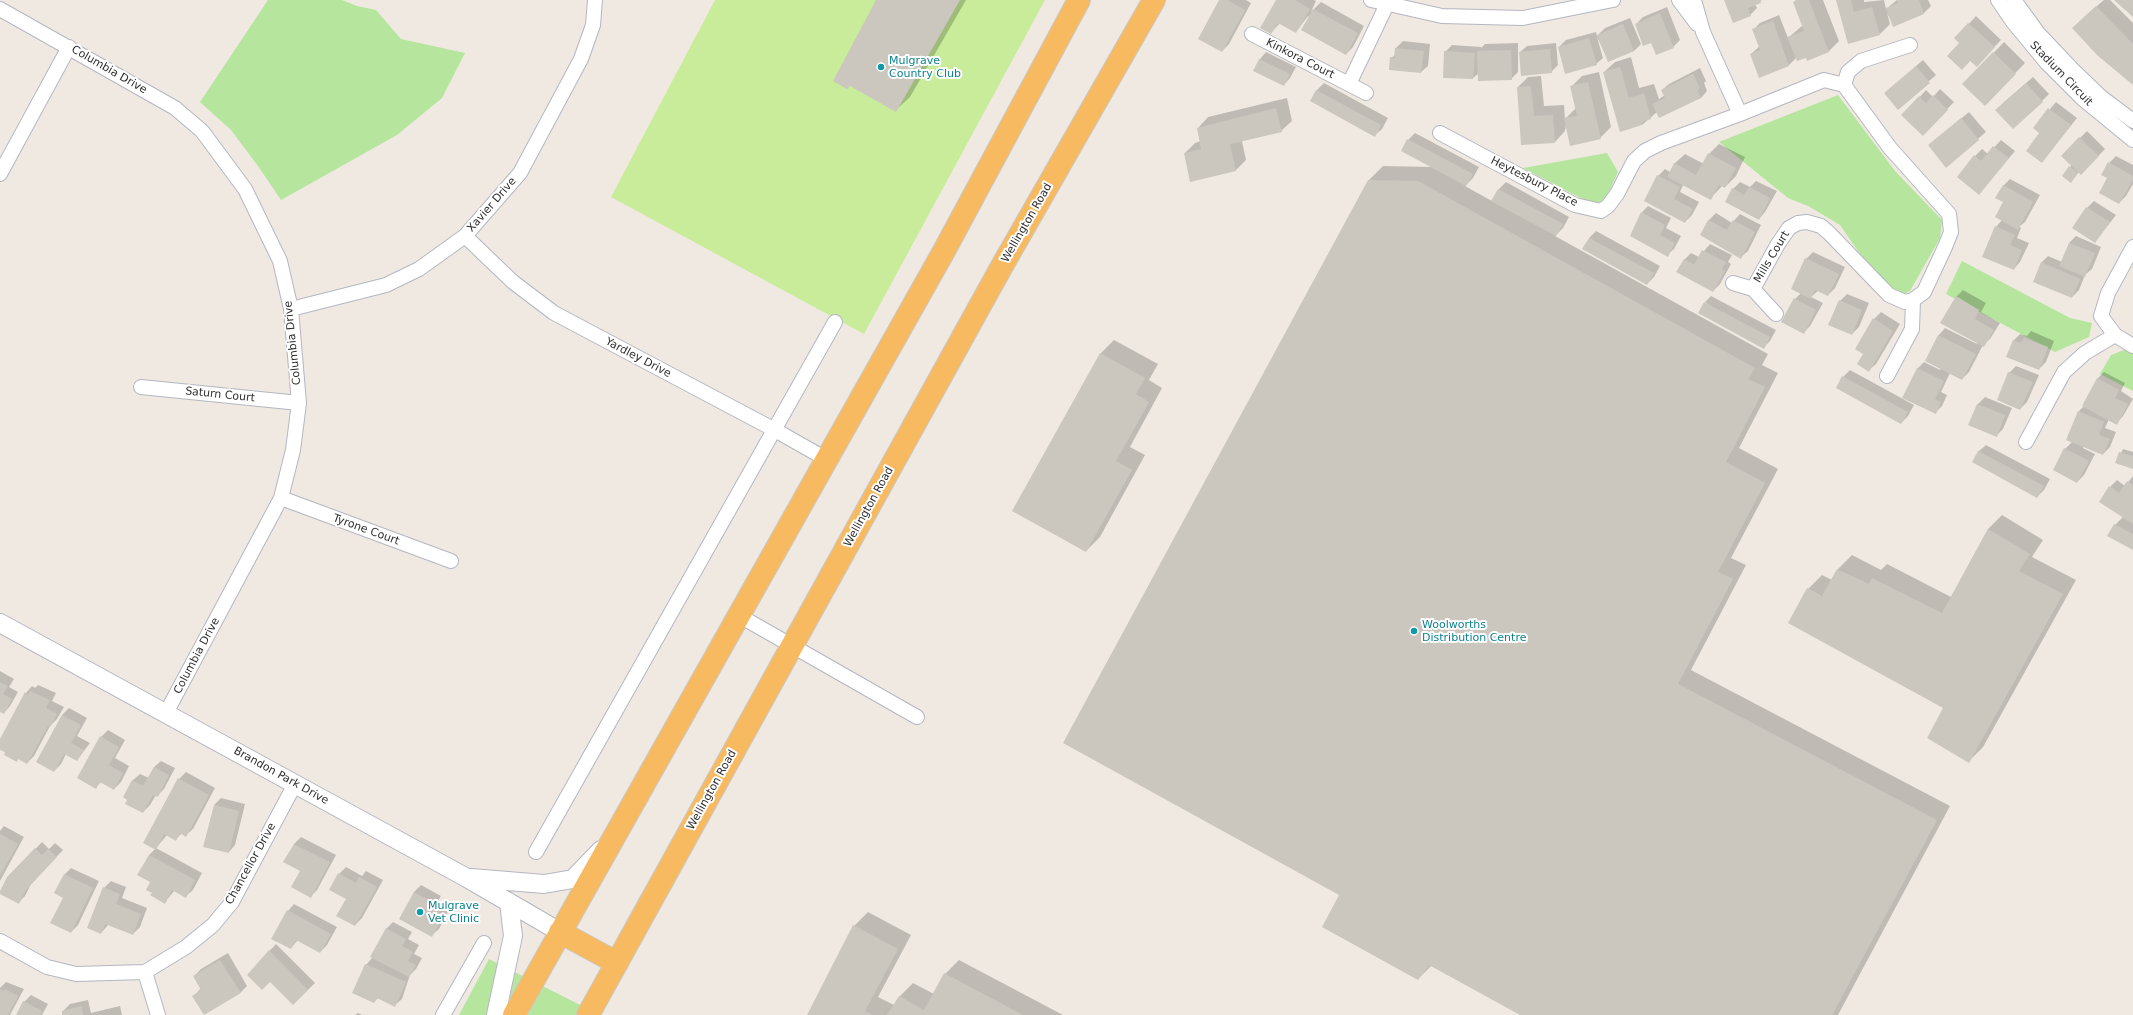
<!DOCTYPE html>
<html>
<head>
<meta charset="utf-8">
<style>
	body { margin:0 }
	canvas { display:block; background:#efe9e1 }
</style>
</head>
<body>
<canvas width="2133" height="1015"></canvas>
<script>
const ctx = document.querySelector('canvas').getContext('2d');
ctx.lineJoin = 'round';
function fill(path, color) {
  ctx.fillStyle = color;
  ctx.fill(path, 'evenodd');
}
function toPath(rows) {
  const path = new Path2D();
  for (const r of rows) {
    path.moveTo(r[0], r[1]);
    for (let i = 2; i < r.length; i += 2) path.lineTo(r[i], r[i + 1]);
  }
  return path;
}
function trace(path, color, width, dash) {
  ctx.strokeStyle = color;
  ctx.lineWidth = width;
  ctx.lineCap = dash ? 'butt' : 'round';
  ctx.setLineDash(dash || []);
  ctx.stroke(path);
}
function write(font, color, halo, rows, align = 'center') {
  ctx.font = font + ' "DejaVu Sans",sans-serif';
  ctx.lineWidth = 4;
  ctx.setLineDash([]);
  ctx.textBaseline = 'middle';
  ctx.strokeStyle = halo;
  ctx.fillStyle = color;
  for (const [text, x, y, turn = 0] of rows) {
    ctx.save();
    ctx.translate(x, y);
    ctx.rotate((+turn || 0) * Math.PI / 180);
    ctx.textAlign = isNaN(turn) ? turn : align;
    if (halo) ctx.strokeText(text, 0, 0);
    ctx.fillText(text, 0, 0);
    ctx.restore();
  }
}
fill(toPath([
	[268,0,342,0,357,6,376,10,401,39,465,53,442,98,397,135,281,200,258,166,231,130,200,102],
	[1838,95,1895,171,1942,220,1940,238,1910,291,1899,296,1880,283,1840,225,1808,206,1788,198,1719,142],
	[1607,153,1618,172,1607,196,1600,202,1592,204,1523,168],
	[1962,261,2070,318,2092,323,2089,337,2055,352,1946,294],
	[2124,350,2133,353,2133,391,2100,374,2111,355],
	[489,959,600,1015,459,1015]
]), '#b6e59e');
fill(toPath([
	[715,0,1045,0,864,334,611,197]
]), '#c9ec9a');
fill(toPath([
	[878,0,966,0,910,97,896,110],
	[1221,0,1246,0,1251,3,1229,44,1222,51],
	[1277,0,1314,0,1316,1,1311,12,1321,2,1364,26,1353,47,1346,54,1308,16,1296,32,1280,23,1271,33],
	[1725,0,1762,0,1755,4,1757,8,1750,15],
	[1796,0,1823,0,1839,41,1828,52,1796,58,1789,65,1751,54,1760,46,1753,30,1760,23,1779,15,1788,38,1803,25,1794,2],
	[1837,0,1864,0,1864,2,1884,0,1886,9,1897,0,1928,0,1931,6,1924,13,1894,26,1887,13,1890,24,1880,34],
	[2104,0,2110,0,2133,23,2133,84,2084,17],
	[1667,7,1680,40,1673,47,1652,41,1636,24,1643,17],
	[1976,16,2001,40,1983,59,1956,38],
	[1630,18,1641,44,1634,51,1609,61,1597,37,1603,58,1596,64,1559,47,1566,40,1596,32,1597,36,1605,28],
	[1403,41,1430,44,1428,66,1421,72,1391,58,1396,54,1396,48],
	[2004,42,2025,63,1995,94,1964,84],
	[1518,43,1518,72,1511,79,1479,73,1473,78,1444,77,1445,52,1452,45,1481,47,1481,48,1485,44],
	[1556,43,1558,65,1551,72,1520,52,1527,46],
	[1266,52,1296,67,1290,78,1284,85,1254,70,1260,59],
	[1631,57,1639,88,1654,84,1659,99,1665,95,1662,90,1669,84,1700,68,1706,81,1704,83,1707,91,1701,98,1657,112,1642,125,1604,72,1615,62],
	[1923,60,1936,75,1898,108,1885,93],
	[1599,72,1611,127,1600,138,1566,125,1565,131,1555,142,1522,144,1518,87,1528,77,1541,76,1544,106,1564,105,1565,119,1576,108,1571,87,1582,76],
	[2033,77,2049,94,2042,101,2003,103],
	[1324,83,1388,118,1382,129,1375,135,1311,101,1317,90],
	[1940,89,1954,102,1923,134,1903,115,1926,90,1933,97],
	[1287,98,1292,121,1281,131,1242,141,1246,160,1236,170,1185,153,1195,143,1201,141,1198,128,1208,117],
	[2056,102,2077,118,2042,162,2041,132,2034,128],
	[1969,112,1986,132,1946,166,1929,145],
	[2087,131,2105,149,2081,174,2079,172,2074,178,2070,167,2072,165,2062,156],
	[1415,133,1479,167,1473,178,1465,186,1492,201,1499,189,1506,182,1569,217,1563,228,1555,236,1768,354,1762,365,1778,373,1739,448,1778,469,1731,558,1746,565,1691,670,1950,806,1838,1015,1522,1015,1432,965,1418,979,1340,895,1369,180,1383,166,1433,167,1408,140],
	[2001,140,2015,151,1979,194,1975,156,1982,149,1988,154],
	[1719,144,1745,157,1736,176,1725,187,1723,185,1710,199,1683,185,1680,192,1699,202,1692,215,1685,222,1658,176,1665,169,1670,172,1674,164,1685,154,1704,164,1709,154],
	[2116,156,2133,165,2133,184,2126,196,2119,203,2109,178,2109,163],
	[2010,179,2040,195,2025,222,2019,227,2021,228,2017,238,2029,243,2020,262,2014,269,1996,227,2002,220,2005,202,2003,186],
	[1756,181,1777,191,1765,212,1759,219,1733,189,1740,182,1750,187],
	[2094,201,2116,215,2095,242,2087,208],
	[1648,206,1671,218,1666,228,1681,236,1674,249,1667,255,1642,212],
	[1716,213,1732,223,1740,214,1761,225,1748,251,1741,257,1701,234,1709,220],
	[1596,231,1660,266,1654,277,1647,284,1589,238],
	[2076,236,2101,247,2092,269,2085,275,2079,290,2072,297,2041,263,2048,256,2062,262,2069,243],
	[1710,244,1732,255,1728,262,1731,264,1720,284,1713,291,1684,260,1691,253,1699,257],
	[1813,252,1845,267,1835,288,1828,295,1818,291,1811,297,1823,303,1810,326,1803,333,1795,299,1801,293,1806,259],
	[1963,290,1986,303,1981,312,2000,323,1990,339,1983,345,1969,372,1962,379,1950,373,1941,392,1947,395,1942,406,1935,413,1917,369,1924,362,1940,370,1941,368,1926,361,1939,335,1945,328,1977,344,1956,297],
	[1847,294,1869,303,1859,327,1852,334,1840,301],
	[1711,296,1776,330,1770,341,1764,347,1705,302],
	[1881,312,1900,324,1876,364,1869,370,1864,354,1874,319],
	[2031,331,2054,341,2046,362,2039,369,2013,341,2020,334,2027,336],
	[1114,340,1158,364,1149,380,1162,388,1130,447,1145,455,1100,537,1086,551,1100,354],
	[2016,366,2039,375,2027,402,2020,409,2009,373],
	[1850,370,1914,405,1908,416,1901,423,1843,377],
	[2104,372,2125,383,2121,391,2133,399,2123,416,2117,423,2109,419,2105,428,2116,432,2110,447,2103,454,2083,446,2083,448,2095,454,2084,475,2077,482,2065,449,2072,442,2079,411,2084,406,2098,378],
	[1985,397,2012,408,2003,429,1996,436,1969,425,1978,404],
	[1986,445,2050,479,2044,490,2037,497,1973,462,1979,451],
	[2123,449,2133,452,2133,467,2116,463],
	[2133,476,2133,549,2115,525,2123,517,2110,487,2117,480,2125,486],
	[2002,515,2043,540,2032,557,2076,580,1983,747,1969,761,1944,708,1808,589,1822,575,1832,580,1838,569,1852,555,1881,570,1887,564,1951,597,1988,529],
	[0,671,14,679,9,687,18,692,10,706,4,713,0,711],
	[38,685,56,693,52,701,64,707,57,719,50,726,34,756,27,763,19,758,16,761,0,748,0,741,26,693,32,686,35,688],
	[69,708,87,718,77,736,90,743,77,760,66,754,61,764,54,771,37,762,62,715],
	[108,730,125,740,115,758,129,766,121,782,114,789,101,782,96,787,101,737],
	[161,761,175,768,164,789,157,796,156,795,150,805,143,812,124,797,133,780,140,774,149,778,154,767],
	[186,772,215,788,193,829,186,835,182,833,176,839,167,835,156,848,179,779],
	[221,798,245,804,235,845,229,852,214,805],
	[4,826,24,837,0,881,0,831],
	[301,837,336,855,317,890,310,897,294,844],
	[42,842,49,849,55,843,63,850,32,882,25,896,18,903,8,877],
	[156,848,202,873,193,890,186,896,175,890,165,902,151,881,139,875,149,855],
	[346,867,362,876,366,871,383,880,362,918,355,925,339,874],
	[71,868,99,881,78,925,71,932,65,874],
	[111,881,126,887,122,898,147,908,140,927,133,934,109,924,101,933,104,888],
	[421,885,441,896,438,901,450,908,439,929,432,935,401,918,414,892],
	[294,904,337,927,327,945,320,952,298,940,291,948,288,911],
	[868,912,911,935,878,997,894,1005,899,997,913,983,934,994,945,974,959,960,1063,1015,808,1015,854,926],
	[393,922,412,932,408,939,419,945,414,954,422,958,416,969,410,975,402,999,395,1005,378,998,374,1002,366,965,373,957,386,929],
	[276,944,315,983,293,1004,257,964],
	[228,953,247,986,240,993,194,996,201,988,194,976,201,969],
	[6,982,24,989,10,1015,0,1015,0,988],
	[31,995,48,1004,42,1015,17,1015,24,1002],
	[88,1000,91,1013,120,1006,122,1015,63,1015,63,1011,70,1004],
	[358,1013,362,1015,355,1015]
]), '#0003');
fill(toPath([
	[876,0,960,0,896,112,850,86,847,89,833,81],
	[1219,0,1227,0,1245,10,1222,52,1198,39],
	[1276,0,1295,0,1310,9,1296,33,1278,23,1271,34,1260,28],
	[1724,0,1760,0,1761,3,1748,8,1751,16,1733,23],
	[1797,0,1809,0,1829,52,1807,61,1806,58,1797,61,1787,37,1804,31,1793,2],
	[1836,0,1851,0,1854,12,1872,7,1880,35,1848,44],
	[1896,0,1919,0,1924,14,1893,27,1886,8,1898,3],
	[2114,0,2133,0,2133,17],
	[2096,6,2133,44,2133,85,2097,55,2072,28],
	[1313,9,1358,33,1346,55,1301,30],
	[1660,13,1674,48,1656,55,1651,43,1643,46,1635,24],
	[1773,21,1789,66,1759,78,1750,54,1760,50,1752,29],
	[1968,23,1995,47,1977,67,1970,61,1962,70,1947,56,1959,43,1954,38],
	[1623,24,1634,51,1608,62,1597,35],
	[1589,38,1597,65,1565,74,1558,47],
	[1395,48,1424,51,1421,73,1389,70,1390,57,1394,58],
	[1550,49,1552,73,1521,76,1519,52],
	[1511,50,1512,80,1478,81,1477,51],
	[1444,51,1475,53,1473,79,1443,78],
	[1993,52,2016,74,1985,106,1962,84],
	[1259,59,1290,74,1284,86,1253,71],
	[1916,66,1930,83,1898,110,1884,93],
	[1620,67,1629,98,1644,93,1651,119,1642,122,1642,125,1620,132,1603,72],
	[1693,74,1700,88,1697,90,1701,98,1659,118,1652,104,1665,98,1661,90],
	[1588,82,1601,139,1570,146,1564,118,1577,116,1570,86],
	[2026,83,2043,102,2013,129,1995,110],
	[1531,86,1534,116,1553,115,1555,143,1521,145,1517,87],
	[1316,90,1381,125,1375,137,1310,101],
	[1933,95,1948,110,1923,136,1901,115,1919,96,1926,103],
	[1276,108,1282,132,1230,144,1236,171,1190,182,1184,153,1201,149,1197,128],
	[2048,108,2071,125,2042,163,2026,151,2039,133,2033,128],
	[1961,118,1979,140,1946,168,1928,145],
	[2079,137,2099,156,2081,175,2061,156],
	[1407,139,1473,174,1466,186,1401,151],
	[1993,146,2009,158,1979,195,1957,177,1974,155,1981,161],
	[1708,153,1736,168,1725,188,1719,185,1711,200,1667,177,1674,163,1696,175],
	[2108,162,2133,176,2133,180,2119,204,2099,193,2107,178,2101,175],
	[2069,166,2078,173,2071,183,2062,176],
	[1657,175,1680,187,1674,199,1693,209,1685,223,1644,201],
	[1368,180,1418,181,1755,368,1748,379,1765,387,1726,462,1765,483,1718,572,1733,579,1678,684,1937,820,1832,1015,1520,1015,1429,965,1418,980,1322,927,1339,895,1063,743],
	[2003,185,2033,202,2018,230,1995,217,2003,202,1995,198],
	[1749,187,1770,198,1759,220,1725,202,1732,188,1744,195],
	[1498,189,1563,224,1556,236,1491,201],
	[2086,207,2110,222,2095,243,2072,228],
	[1641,212,1665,225,1660,235,1675,243,1668,257,1630,236],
	[1708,220,1727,230,1733,220,1755,232,1741,259,1700,235],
	[1995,226,2015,235,2010,245,2022,250,2014,270,1982,257],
	[1589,238,1654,273,1647,285,1582,249],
	[2069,243,2095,253,2085,277,2059,266],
	[1702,250,1726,262,1722,269,1725,271,1713,292,1676,272,1684,259,1694,265],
	[1805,258,1839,274,1828,296,1815,290,1811,299,1791,289],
	[2041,262,2080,279,2072,298,2033,282],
	[1956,296,1979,310,1975,319,1994,330,1984,347,1940,323],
	[1794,298,1816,310,1804,334,1781,322],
	[1839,300,1862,310,1852,335,1828,325],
	[1704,302,1770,337,1764,349,1698,313],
	[1873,318,1893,331,1869,372,1857,364,1863,354,1855,349],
	[1938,335,1976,354,1962,380,1925,361],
	[2024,338,2048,347,2039,370,2006,357,2013,340,2021,343],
	[1100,353,1145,378,1136,394,1149,402,1116,461,1132,470,1086,552,1012,511],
	[1917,368,1944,381,1935,399,1941,402,1936,414,1902,398],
	[2008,372,2033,382,2020,410,1997,400],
	[1842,376,1908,412,1901,424,1836,388],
	[2097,378,2119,390,2115,398,2128,404,2117,425,2082,406],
	[1977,404,2005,415,1997,437,1968,425],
	[2078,411,2104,422,2099,435,2110,439,2103,455,2066,440],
	[2064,448,2089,461,2077,483,2053,470],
	[1978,451,2044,486,2037,498,1972,462],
	[2119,452,2133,456,2133,469,2115,463],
	[2127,481,2133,485,2133,524,2099,502,2109,486,2119,493],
	[2114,524,2133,534,2133,550,2107,536],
	[1988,529,2030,554,2019,571,2063,594,1969,763,1927,738,1943,708,1788,623,1807,588,1822,596,1837,569,1869,584,1872,578,1942,613],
	[0,682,8,686,3,694,12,699,4,714,0,712],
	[30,691,50,700,46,708,57,714,50,727,48,726,27,764,18,759,17,762,4,755,5,752,0,750,0,739,25,692,28,695],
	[62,715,81,725,71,743,84,750,77,761,64,754,54,772,36,762],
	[100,736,119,747,109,765,123,773,114,790,100,782,96,789,77,778],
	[154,767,169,775,158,797,153,795,143,813,125,804,127,800,123,797,132,780,143,786],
	[178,778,209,795,186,837,180,833,176,841,164,834,156,850,143,843],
	[214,805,239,811,229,853,203,847],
	[0,834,18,844,0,876],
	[294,844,330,862,311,898,291,887,300,871,283,862],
	[35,848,42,855,48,849,57,857,26,890,19,904,0,894,0,891,7,877],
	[149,855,195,880,186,898,172,890,165,904,150,895,152,893,146,890,150,882,137,875],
	[338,873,356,883,359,877,377,887,355,926,336,916,346,899,329,890],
	[64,874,93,888,71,933,50,923,63,898,54,893],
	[103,887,120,894,116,904,141,914,133,935,105,924,101,934,87,928],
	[414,892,435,903,432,908,444,915,432,937,399,919],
	[287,910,331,934,320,953,296,940,291,949,271,939],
	[853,925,898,949,865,1011,873,1015,807,1015],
	[386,928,406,939,402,946,413,952,408,961,416,965,409,977,370,957],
	[269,950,308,990,293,1005,270,982,262,990,247,975],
	[220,960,241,993,204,1015,192,996,201,990,193,976],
	[365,964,406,982,395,1007,377,998,374,1003,352,993],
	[944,973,1023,1015,887,1015,899,996,924,1010],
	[0,989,4,991,5,989,18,996,8,1015,0,1015],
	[23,1001,42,1011,40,1015,16,1015],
	[82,1006,83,1015,62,1015,62,1011]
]), '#cbc7bf');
const minor = toPath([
	[1371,0,1442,16,1523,18,1613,0],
	[1679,0,1697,24],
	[1694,0,1703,32,1740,114,1824,80,1844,85,1890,148,1949,214,1951,232,1945,247,1924,292,1913,300,1905,302,1889,295,1829,233,1821,226,1807,222,1798,223,1789,228,1778,244,1753,289],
	[1998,0,2013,22,2046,62,2083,99,2133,140],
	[2014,0,2038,33,2073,70,2101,97,2133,121],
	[0,9,175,108,202,131,245,189,280,261,291,309,299,403,293,450,281,498,166,713],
	[1252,34,1366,93],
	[1349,84,1389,0],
	[1844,85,1848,72,1861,61,1910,45],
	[1440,133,1575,205,1601,211,1608,206,1617,194,1634,161,1645,151,1661,143,1740,114],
	[0,174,69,47],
	[465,236,513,282,554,313,775,430,826,459],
	[2133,247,2108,293,2101,316,2115,335,2133,346],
	[1733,283,1753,289,1776,314],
	[291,309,386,285,419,269,465,236,520,173,581,59,593,25,595,0],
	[1887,376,1912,329,1913,300],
	[141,387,299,403],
	[2026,442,2064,372,2085,353,2115,335],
	[281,498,451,561],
	[738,615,917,717],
	[536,852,835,322],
	[0,941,47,967,76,974,145,972,186,947,213,925,232,902,295,784],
	[145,972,158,1015],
	[443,1015,484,943]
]);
const tertiary = toPath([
	[0,623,467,878,560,932],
	[471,878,544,884,573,879,601,850],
	[496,1015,513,936,509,902]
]);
const trunk = toPath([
	[560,932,617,963],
	[514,1015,944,251,1079,0],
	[588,1015,1002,266,1154,0]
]);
trace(minor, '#b4b7c1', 16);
trace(tertiary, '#b4b7c1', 20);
trace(trunk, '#c9c9c9', 24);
trace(minor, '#fff', 14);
trace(tertiary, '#fff', 18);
trace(trunk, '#f8ba60', 22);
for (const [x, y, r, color] of [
	[881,67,4,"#0f9aa8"],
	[1414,631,4,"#0f9aa8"],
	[420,912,4,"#0f9aa8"]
]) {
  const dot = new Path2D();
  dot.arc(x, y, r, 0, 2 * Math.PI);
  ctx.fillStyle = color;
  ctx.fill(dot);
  trace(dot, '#fff', 1.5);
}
write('11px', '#2e2e2e', '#fff', [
	["Kinkora Court",1300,59,27],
	["Columbia Drive",109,70,30],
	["Stadium Circuit",2061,74,46],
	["Heytesbury Place",1534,182,27],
	["Xavier Drive",492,205,-49],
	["Wellington Road",1027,223,-60],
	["Mills Court",1772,257,-59],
	["Columbia Drive",293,343,-96],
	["Yardley Drive",638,358,28],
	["Saturn Court",220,395,6],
	["Wellington Road",869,507,-61],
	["Tyrone Court",366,530,20],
	["Columbia Drive",197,656,-62],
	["Brandon Park Drive",281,776,29],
	["Wellington Road",712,790,-61],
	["Chancellor Drive",251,864,-61]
]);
write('11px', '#0d838f', '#fff', [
	["Mulgrave",889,61],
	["Country Club",889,74],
	["Woolworths",1422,625],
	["Distribution Centre",1422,638],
	["Mulgrave",428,906],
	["Vet Clinic",428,919]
], 'left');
</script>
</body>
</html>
